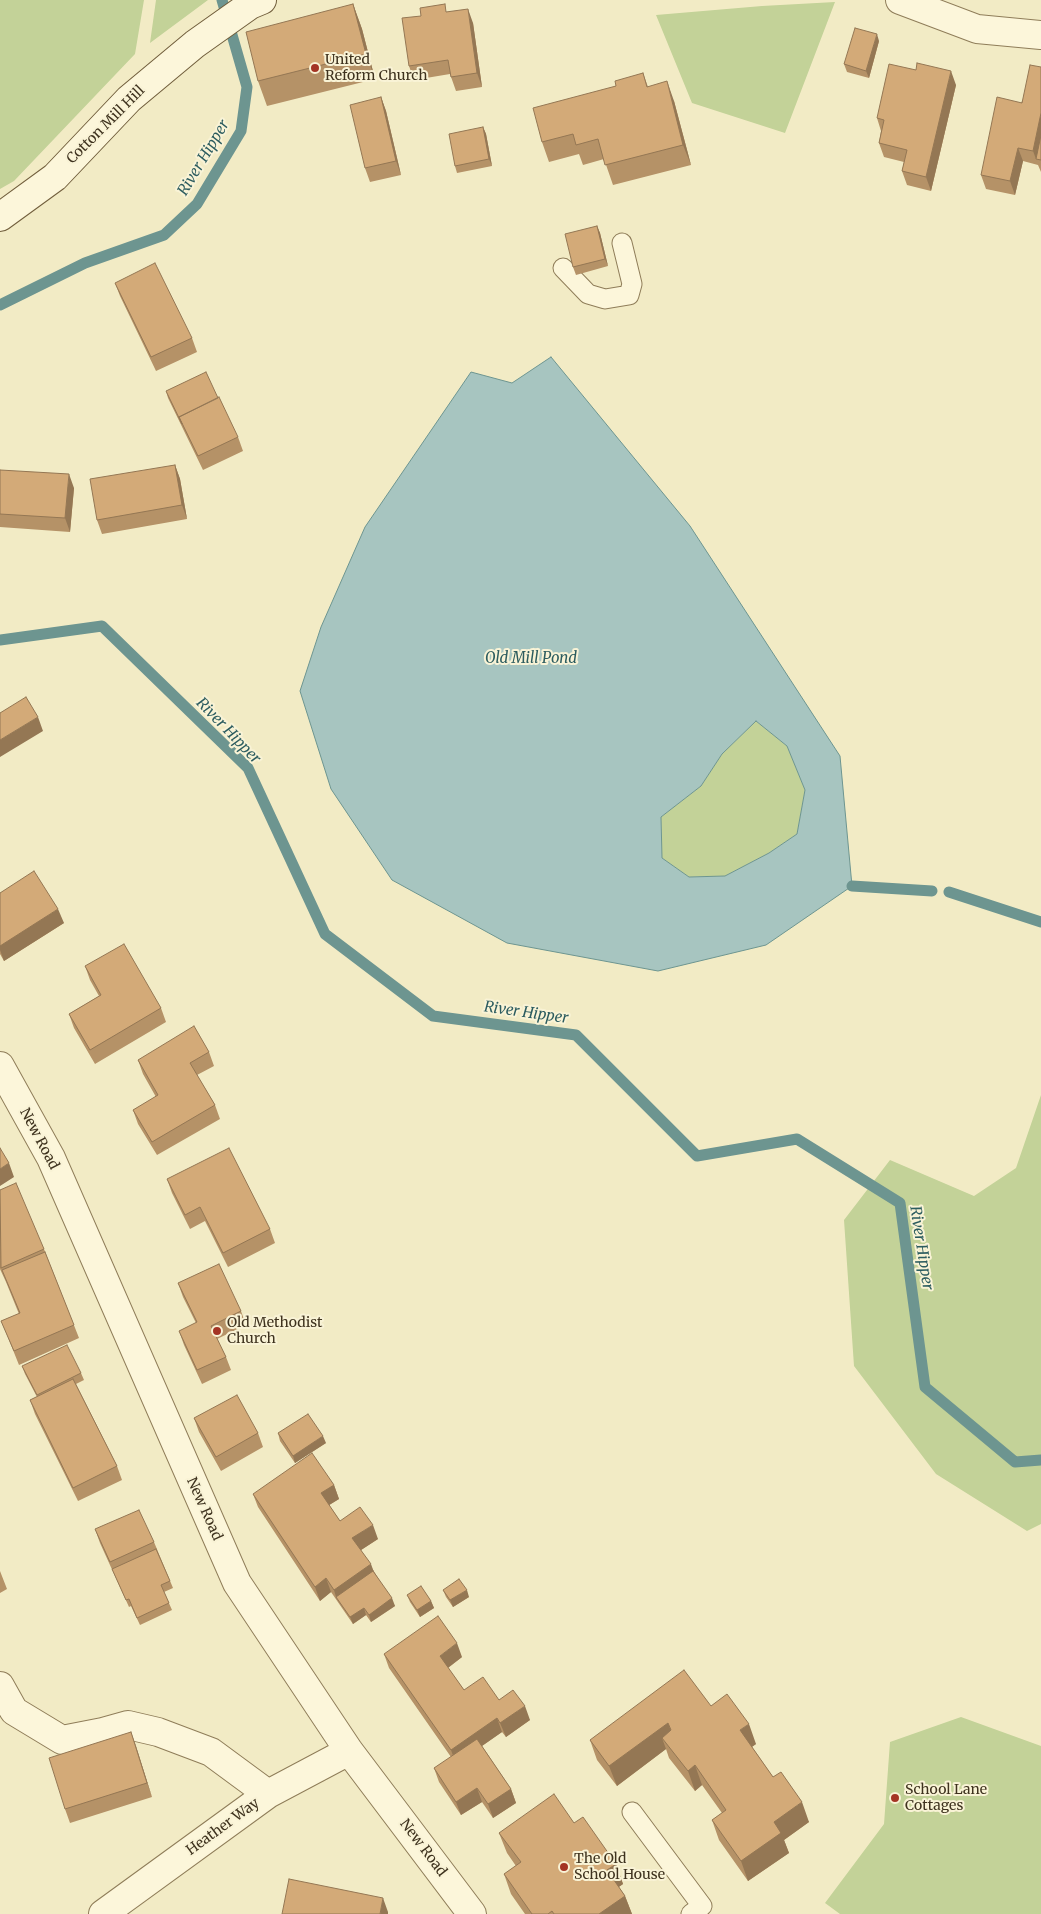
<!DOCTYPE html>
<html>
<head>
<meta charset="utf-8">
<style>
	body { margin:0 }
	canvas { display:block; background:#f2ebc5 }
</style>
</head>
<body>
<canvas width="1041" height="1914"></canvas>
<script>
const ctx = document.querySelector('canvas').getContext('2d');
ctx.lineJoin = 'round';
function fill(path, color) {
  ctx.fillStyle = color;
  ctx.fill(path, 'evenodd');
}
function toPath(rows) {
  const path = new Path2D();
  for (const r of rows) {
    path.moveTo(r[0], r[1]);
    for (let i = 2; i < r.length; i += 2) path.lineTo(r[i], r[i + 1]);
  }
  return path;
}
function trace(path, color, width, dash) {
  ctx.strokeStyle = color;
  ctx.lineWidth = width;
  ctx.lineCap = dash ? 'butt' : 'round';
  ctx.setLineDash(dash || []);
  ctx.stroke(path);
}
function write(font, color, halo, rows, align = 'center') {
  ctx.font = font + ' Merriweather,serif';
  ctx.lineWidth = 4;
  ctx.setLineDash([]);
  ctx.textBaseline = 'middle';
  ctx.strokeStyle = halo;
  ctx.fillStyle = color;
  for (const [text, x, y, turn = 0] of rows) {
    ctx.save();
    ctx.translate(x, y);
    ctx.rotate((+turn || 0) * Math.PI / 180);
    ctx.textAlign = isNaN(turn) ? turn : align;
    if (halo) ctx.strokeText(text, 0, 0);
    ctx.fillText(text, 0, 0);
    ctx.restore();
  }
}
fill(toPath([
	[0,0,144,0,135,54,14,181,0,189],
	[156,0,208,0,150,43],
	[835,2,785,133,692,103,656,15,762,6],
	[756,721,787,746,805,790,797,834,769,853,725,876,689,877,662,858,661,817,701,786,722,754],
	[1041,1095,1041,1524,1027,1531,936,1474,854,1366,844,1220,890,1160,974,1196,1016,1168],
	[961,1717,1041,1746,1041,1914,840,1914,825,1903,884,1824,890,1742]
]), '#c3d298');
const water = toPath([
	[551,357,690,526,840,756,852,886,766,945,658,971,507,943,392,880,331,789,300,691,321,627,365,527,471,372,512,383,551,357],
	[756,721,787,746,805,790,797,834,769,853,725,876,689,877,662,858,661,817,701,786,722,754,756,721]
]);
fill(water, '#a7c5c0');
trace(water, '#6d9590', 1);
trace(toPath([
	[0,305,85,263,164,235,197,204,241,131,247,87,222,0],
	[0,640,102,626,248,768,325,934,433,1016,576,1035,697,1156,797,1139,900,1203,925,1387,1015,1462,1041,1460],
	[852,886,932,891],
	[949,892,1041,922]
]), '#6d9590', 11);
const lane = toPath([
	[563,268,588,294,605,299,629,295,632,284,622,243],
	[632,1812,702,1906,691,1914]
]);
const street = toPath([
	[900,0,977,29,1041,35],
	[0,1066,51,1158,237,1583,349,1751,472,1914],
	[0,1686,14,1711,62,1740,103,1732,128,1725,158,1732,211,1752,268,1794],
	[103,1914,268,1794,349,1751]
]);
const secondary = toPath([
	[0,217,55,177,129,99,195,44,250,5,262,0]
]);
trace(lane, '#8f7d59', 21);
trace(street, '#8f7d59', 30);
trace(secondary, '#715e3c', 30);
trace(lane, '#fcf6da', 19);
trace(street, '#fcf6da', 28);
trace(secondary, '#fcf6da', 28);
fill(toPath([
	[353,4,362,29,375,79,267,106,258,81],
	[448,12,473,23,482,87,456,91,450,74,414,80,409,66],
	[879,41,869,78,847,72,844,64],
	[1041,67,1041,172,1038,165,1023,161,1015,195,986,189,981,175],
	[916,70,956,85,931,191,907,185,902,171,904,162,884,157,879,143,881,131,877,118],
	[643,73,648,87,674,101,691,165,613,185,604,159,583,165,579,154,549,162,542,142,616,86],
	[381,97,386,111,401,175,370,182,365,168],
	[483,127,486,134,492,166,457,173,455,166],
	[597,226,600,233,608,266,576,275,573,267],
	[115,283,192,338,197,352,156,371,120,296],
	[166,391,238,437,243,451,203,470,168,398],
	[175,465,180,479,187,519,102,534,97,520],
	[0,470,74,488,70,532,0,527],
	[0,893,64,923,4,961,0,954],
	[85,966,161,1008,166,1022,95,1064,74,1028,69,1014,99,996,90,980],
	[209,1052,214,1066,197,1075,215,1105,220,1119,157,1155,138,1124,133,1110,156,1097,143,1074,138,1060],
	[167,1179,270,1229,275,1243,228,1267,205,1221,190,1229,172,1193],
	[0,1190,44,1249,79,1338,19,1365,7,1335,1,1321,19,1314,6,1282,0,1269],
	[178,1283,241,1311,246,1325,217,1339,226,1357,231,1370,202,1384,184,1345,179,1331,196,1323,183,1297],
	[22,1366,81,1373,84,1380,76,1384,117,1466,122,1480,78,1501,35,1414,30,1400,37,1397,25,1374],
	[194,1418,258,1433,263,1447,221,1471,199,1432],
	[278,1433,326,1443,295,1463,280,1441],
	[334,1485,339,1499,329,1505,340,1521,378,1539,361,1550,395,1606,371,1622,366,1615,353,1624,331,1592,320,1601,258,1507,253,1494],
	[95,1529,154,1542,173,1588,164,1592,172,1610,140,1625,131,1606,129,1607,100,1543],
	[0,1571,7,1589,0,1593],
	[443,1590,469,1597,453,1607,446,1597],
	[407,1595,431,1601,434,1608,420,1617,410,1602],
	[384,1654,462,1657,448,1668,464,1690,499,1700,530,1720,506,1737,502,1732,482,1746,511,1789,516,1803,493,1818,482,1802,461,1815,439,1782,434,1768,451,1757,389,1668],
	[711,1706,756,1744,752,1747,773,1777,809,1822,784,1840,789,1853,748,1881,719,1840,712,1820,722,1813,702,1785,695,1791,669,1758,666,1749,617,1786,597,1760,590,1740],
	[131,1732,152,1797,70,1823,65,1809],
	[574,1823,616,1864,623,1884,619,1887,625,1896,632,1914,525,1914,511,1894,504,1874,516,1866,507,1853,499,1833]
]), '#b59267');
fill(toPath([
	[353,4,362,29,375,79,366,54],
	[468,9,473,23,482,87,477,73],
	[877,34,879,41,869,78,866,71],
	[951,71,956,85,931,191,926,177],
	[667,81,674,101,691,165,683,145],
	[381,97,386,111,401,175,396,161],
	[1041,113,1041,151,1036,159,1033,151],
	[483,127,486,134,492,166,489,159],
	[1018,148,1023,161,1015,195,1010,181],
	[597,226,600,233,608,266,605,259],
	[175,465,180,479,187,519,182,505],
	[69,474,74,488,70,532,65,518],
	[38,717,43,731,0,757,0,740],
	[58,909,64,923,4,961,0,950,0,946],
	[9,1163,14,1177,0,1186,0,1169],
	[323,1436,326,1443,295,1463,293,1456],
	[334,1485,339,1499,326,1507,321,1493],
	[373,1525,378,1539,358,1552,352,1538],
	[371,1564,376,1578,336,1597,334,1590],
	[326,1578,331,1592,320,1601,315,1587],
	[467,1590,469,1597,453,1607,450,1600],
	[392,1598,395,1606,371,1622,369,1615],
	[431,1601,434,1608,420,1617,417,1610],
	[364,1608,366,1615,353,1624,350,1617],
	[457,1643,462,1657,445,1670,440,1656],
	[525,1706,530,1720,506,1737,500,1723],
	[497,1718,502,1732,456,1764,451,1750],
	[668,1723,675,1742,662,1738,666,1749,617,1786,609,1766],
	[749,1724,756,1744,747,1750,740,1730],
	[131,1732,136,1746,152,1797,147,1783],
	[695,1765,702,1785,695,1791,688,1771],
	[477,1788,482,1802,461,1815,456,1802],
	[511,1789,516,1803,493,1818,488,1804],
	[802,1802,809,1822,784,1840,789,1853,748,1881,741,1861,774,1822],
	[616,1864,623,1884,614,1890,607,1870],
	[625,1896,632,1914,599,1914],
	[383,1898,388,1912,388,1914,380,1914]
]), '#947754');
const building = toPath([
	[353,4,366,54,258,81,246,32,353,4],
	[445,4,446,12,468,9,477,73,451,77,448,60,409,66,402,18,421,16,420,8,445,4],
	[855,28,877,34,866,71,844,64,855,28],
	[917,63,951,71,926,177,902,171,907,150,879,143,884,120,877,118,889,64,916,70,917,63],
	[1030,65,1041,67,1041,113,1033,151,1018,148,1010,181,981,175,997,97,1022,103,1030,65],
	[643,73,647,87,667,81,683,145,605,165,598,139,576,145,573,134,542,142,533,108,616,86,615,81,643,73],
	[381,97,396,161,365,168,350,105,381,97],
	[483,127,489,159,455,166,449,134,483,127],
	[1041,135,1041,160,1036,159,1041,135],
	[597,226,605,259,573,267,565,234,597,226],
	[155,263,192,338,151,357,115,283,155,263],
	[206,372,218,398,179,417,182,424,166,391,206,372],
	[219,397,238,437,198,456,179,417,219,397],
	[175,465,182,505,97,520,90,479,175,465],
	[0,470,69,474,65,518,0,514,0,470],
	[26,697,38,717,0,740,0,713,26,697],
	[34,871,58,909,0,946,0,893,34,871],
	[124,944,161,1008,90,1050,69,1014,101,995,85,966,124,944],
	[194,1026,209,1052,190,1063,215,1105,152,1142,133,1110,158,1095,138,1060,194,1026],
	[0,1148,9,1163,0,1169,0,1148],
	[229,1148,270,1229,223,1253,200,1207,185,1215,167,1179,229,1148],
	[16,1183,44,1249,1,1268,0,1190,16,1183],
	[45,1252,74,1325,14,1351,1,1321,20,1313,2,1270,45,1252],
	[219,1264,241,1311,211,1326,226,1357,197,1370,179,1331,197,1322,178,1283,219,1264],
	[67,1345,81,1373,37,1395,22,1366,67,1345],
	[73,1379,117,1466,73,1488,30,1400,73,1379],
	[237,1395,258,1433,216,1457,194,1418,237,1395],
	[308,1414,323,1436,293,1456,278,1433,308,1414],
	[312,1453,334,1485,321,1493,340,1521,360,1507,373,1525,352,1538,371,1564,334,1590,326,1578,315,1587,253,1494,312,1453],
	[139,1510,154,1542,110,1562,95,1529,139,1510],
	[156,1549,170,1581,161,1585,169,1603,137,1618,129,1599,126,1600,112,1569,156,1549],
	[373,1571,392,1598,369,1615,364,1608,350,1617,336,1597,373,1571],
	[459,1579,467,1590,450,1600,443,1590,459,1579],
	[421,1586,431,1601,417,1610,407,1595,421,1586],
	[438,1616,457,1643,440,1656,464,1690,483,1677,499,1700,513,1690,525,1706,500,1723,497,1718,451,1750,384,1654,438,1616],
	[684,1670,711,1706,727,1694,749,1724,740,1730,773,1777,781,1772,802,1802,774,1822,781,1833,741,1861,712,1820,726,1810,695,1765,688,1771,662,1738,671,1730,668,1723,609,1766,590,1740,684,1670],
	[131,1732,147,1783,65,1809,49,1758,131,1732],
	[477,1739,511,1789,488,1804,477,1788,456,1802,434,1768,477,1739],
	[554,1794,574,1823,583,1817,616,1864,607,1870,625,1896,599,1914,554,1914,552,1911,548,1914,532,1914,504,1874,521,1862,499,1833,554,1794],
	[289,1879,383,1898,380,1914,282,1914,289,1879]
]);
fill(building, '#d3aa78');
trace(building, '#947754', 1);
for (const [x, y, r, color] of [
	[315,68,5,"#a43424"],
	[217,1331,5,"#a43424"],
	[895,1798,5,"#a43424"],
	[564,1867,5,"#a43424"]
]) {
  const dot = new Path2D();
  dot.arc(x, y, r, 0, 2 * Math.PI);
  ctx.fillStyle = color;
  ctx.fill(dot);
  trace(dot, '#f9f3d6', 2);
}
write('14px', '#3e321e', '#f9f3d6', [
	["United",325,60],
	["Reform Church",325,76],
	["Old Methodist",227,1323],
	["Church",227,1339],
	["School Lane",905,1790],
	["Cottages",905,1806],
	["The Old",574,1859],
	["School House",574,1875]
], 'left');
write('14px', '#3e321e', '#f9f3d6', [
	["Cotton Mill Hill",106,125,-45],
	["New Road",39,1139,62],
	["New Road",204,1509,66],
	["Heather Way",223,1827,-36],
	["New Road",423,1848,53]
]);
write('italic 15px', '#2c5c5f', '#f9f3d6', [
	["River Hipper",204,158,-59],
	["Old Mill Pond",531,659],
	["River Hipper",228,731,46],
	["River Hipper",526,1013,8],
	["River Hipper",921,1248,81]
]);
</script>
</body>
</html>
